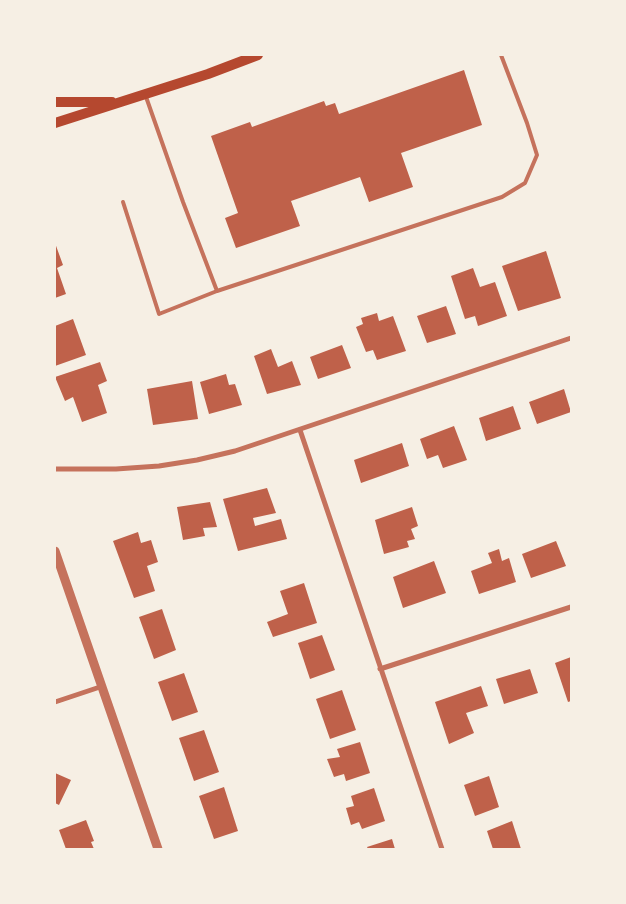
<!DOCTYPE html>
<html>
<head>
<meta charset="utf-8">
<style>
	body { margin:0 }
	#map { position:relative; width:626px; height:904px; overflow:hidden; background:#f6efe4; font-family:Cabin,sans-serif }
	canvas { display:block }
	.frame { position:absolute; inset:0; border:56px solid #f6efe4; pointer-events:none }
</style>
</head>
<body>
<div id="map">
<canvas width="626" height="904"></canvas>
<div class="frame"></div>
</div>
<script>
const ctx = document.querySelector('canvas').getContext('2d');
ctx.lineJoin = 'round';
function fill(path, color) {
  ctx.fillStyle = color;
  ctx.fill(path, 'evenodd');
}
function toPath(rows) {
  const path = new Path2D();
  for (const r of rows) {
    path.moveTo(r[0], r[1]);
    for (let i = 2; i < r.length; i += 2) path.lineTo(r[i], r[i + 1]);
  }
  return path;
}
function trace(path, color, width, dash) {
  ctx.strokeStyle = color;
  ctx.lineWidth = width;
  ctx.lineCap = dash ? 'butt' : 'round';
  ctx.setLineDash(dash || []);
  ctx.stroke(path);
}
fill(toPath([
	[464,70,482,125,401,153,413,187,369,202,360,177,291,201,300,226,236,248,225,218,238,213,211,136,250,122,252,127,324,101,326,106,335,103,339,114],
	[55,243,63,265,57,268,66,294,55,298],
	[546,251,561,298,518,311,502,266],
	[473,268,480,287,495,282,507,316,478,326,475,316,465,319,451,276],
	[446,306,456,334,427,343,417,316],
	[377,313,379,321,393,316,406,351,377,360,373,350,366,352,356,327,363,324,361,318],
	[73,319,86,355,55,366,55,326],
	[342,345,351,368,318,379,310,357],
	[271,349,278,367,292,361,301,385,267,394,254,356],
	[100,362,107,381,98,385,107,413,82,422,73,397,65,401,55,377],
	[226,374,229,385,235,384,242,405,209,414,200,382],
	[192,381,198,419,153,425,147,389],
	[564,389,571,412,537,424,529,402],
	[513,406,521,429,486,441,479,418],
	[454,426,467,460,443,468,438,455,427,459,420,439],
	[402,443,409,466,361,483,354,460],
	[267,488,276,513,253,518,255,526,281,519,287,539,238,551,223,499],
	[210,502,217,527,203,528,205,536,183,540,177,507],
	[412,507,418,526,411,529,415,539,407,541,409,547,384,554,375,520],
	[138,532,141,543,151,540,158,562,147,566,155,591,134,598,113,541],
	[556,541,566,566,531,578,522,554],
	[499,549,502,561,509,558,516,582,479,594,471,571,492,563,488,553],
	[434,561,446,593,403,608,393,577],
	[304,583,317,623,273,637,267,622,288,614,280,591],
	[162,609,176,650,154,659,139,617],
	[322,635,335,670,310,679,298,643],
	[571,657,571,701,568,702,555,663],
	[530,669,538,693,504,704,496,679],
	[184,673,198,712,172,721,158,682],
	[481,686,488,706,466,713,474,733,449,744,435,702],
	[342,690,356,730,330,739,316,699],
	[204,730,219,772,194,781,179,738],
	[360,742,370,773,346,781,344,774,334,777,327,759,340,757,337,749],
	[55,773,71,780,59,805,55,803],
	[489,776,499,807,475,816,464,785],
	[224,787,238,831,214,839,199,796],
	[374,788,385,821,362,829,359,822,351,825,346,808,354,806,351,796],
	[86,820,94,841,91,842,94,849,66,849,59,830],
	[512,821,521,849,493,849,487,831],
	[392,839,395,849,368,849,367,847]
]), '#bf614a');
trace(toPath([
	[145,94,183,202,217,291,502,197,525,183,537,155,527,123,501,55],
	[123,202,159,314,217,291]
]), '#c5725c', 4);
trace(toPath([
	[300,430,442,849],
	[55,469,116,469,159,466,197,460,235,451,571,338],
	[380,669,571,607],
	[55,702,103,686]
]), '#c5725c', 5);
trace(toPath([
	[55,551,158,849]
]), '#c5725c', 9);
trace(toPath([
	[55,102,112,102],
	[55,123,208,74,258,55]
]), '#b5482f', 10);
</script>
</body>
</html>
